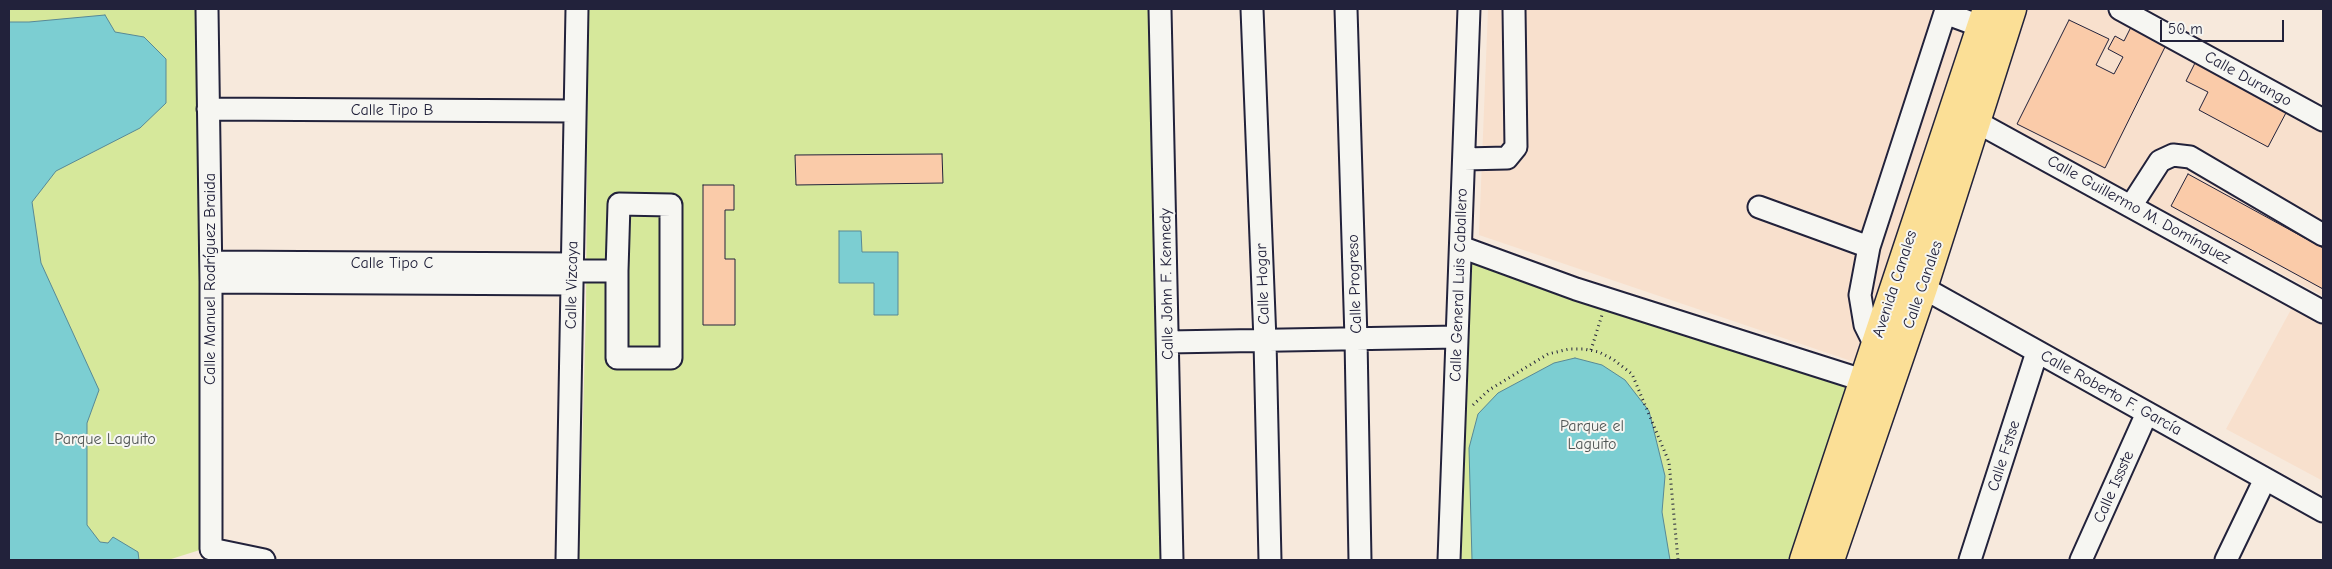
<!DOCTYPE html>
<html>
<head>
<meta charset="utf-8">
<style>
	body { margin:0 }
	#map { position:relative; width:2332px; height:569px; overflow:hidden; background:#f7e9dc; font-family:"Comic Neue",sans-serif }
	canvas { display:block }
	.frame { position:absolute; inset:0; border:10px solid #22223b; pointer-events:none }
	.scale { position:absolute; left:2160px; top:20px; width:124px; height:22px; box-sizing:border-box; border:2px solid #22223b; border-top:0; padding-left:6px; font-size:15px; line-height:18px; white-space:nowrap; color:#22223b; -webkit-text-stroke:4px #f6f6f2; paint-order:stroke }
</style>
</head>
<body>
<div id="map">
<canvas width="2332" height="569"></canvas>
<div class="frame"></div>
<div class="scale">50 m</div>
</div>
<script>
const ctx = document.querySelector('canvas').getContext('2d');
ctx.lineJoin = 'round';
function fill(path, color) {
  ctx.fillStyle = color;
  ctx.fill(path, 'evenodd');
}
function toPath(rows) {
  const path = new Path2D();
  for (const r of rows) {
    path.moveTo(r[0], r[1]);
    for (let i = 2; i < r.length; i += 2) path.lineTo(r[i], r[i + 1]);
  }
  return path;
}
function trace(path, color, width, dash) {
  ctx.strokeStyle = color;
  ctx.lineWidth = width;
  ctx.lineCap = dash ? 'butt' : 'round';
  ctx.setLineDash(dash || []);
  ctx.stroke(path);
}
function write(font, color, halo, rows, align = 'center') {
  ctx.font = font + ' "Comic Neue",sans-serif';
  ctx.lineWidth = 4;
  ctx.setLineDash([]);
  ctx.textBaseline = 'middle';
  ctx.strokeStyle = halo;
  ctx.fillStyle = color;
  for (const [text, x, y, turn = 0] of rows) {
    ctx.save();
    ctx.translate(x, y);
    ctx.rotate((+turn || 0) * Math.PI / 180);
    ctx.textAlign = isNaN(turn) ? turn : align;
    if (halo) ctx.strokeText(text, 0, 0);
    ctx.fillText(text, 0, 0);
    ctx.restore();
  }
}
fill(toPath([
	[1488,9,1974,9,1863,365,1479,235],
	[2028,9,2103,9,2323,129,2323,296,1991,118],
	[2294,304,2323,320,2323,481,2226,429]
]), '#f8e0cd');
fill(toPath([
	[9,9,196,9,203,549,168,560,9,560],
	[588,9,1151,9,1163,560,579,560,586,309],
	[1472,259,1856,385,1794,560,1461,560]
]), '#d6e89b');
const water = toPath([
	[105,15,115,32,144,37,166,59,166,103,140,128,56,171,32,202,41,263,99,390,87,423,87,525,100,542,108,543,113,537,138,552,139,560,9,560,9,22,29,22,105,15],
	[839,231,861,231,862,252,898,252,898,315,874,315,874,283,839,283,839,231],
	[1575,358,1602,365,1625,380,1649,411,1665,476,1662,512,1670,560,1472,560,1469,448,1478,414,1498,393,1554,363,1575,358]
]);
fill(water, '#7cced2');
trace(water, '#588996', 1);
const building = toPath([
	[2069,20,2109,39,2096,65,2114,74,2123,57,2108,49,2115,36,2124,41,2132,25,2167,43,2105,168,2017,124,2069,20],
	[2196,61,2288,109,2268,147,2199,110,2208,92,2186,81,2196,61],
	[942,154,943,183,796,185,795,155,942,154],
	[2188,174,2323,248,2323,289,2171,206,2188,174],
	[703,185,734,185,734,210,725,210,725,259,735,259,735,325,703,325,703,185]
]);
fill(building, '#facba9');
trace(building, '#22223b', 1);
const minor = toPath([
	[207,9,211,282,211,549,264,560],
	[1160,9,1172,560],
	[1252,9,1265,341,1270,560],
	[1346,9,1356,339,1360,560],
	[2120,9,2323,120],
	[208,109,575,111],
	[1964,115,2323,312],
	[1464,159,1507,158,1516,147,1514,9],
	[2131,206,2160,161,2173,155,2190,157,2323,235],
	[1759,207,1869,247],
	[1461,247,1576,289,1878,385],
	[211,262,572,264],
	[573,271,617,271,617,358,671,358,671,205,619,204,617,271],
	[1911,281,2323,511],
	[211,282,572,284],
	[1168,342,1457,337],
	[1875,345,1865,325,1860,295,1869,247,1945,13,1996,32],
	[567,560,577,9],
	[1449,560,1469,9],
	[1970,560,2037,352],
	[2081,560,2147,413],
	[2226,560,2265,479]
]);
const major = toPath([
	[1804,560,1987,9],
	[1830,560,1923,288,2012,9]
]);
trace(minor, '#22223b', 25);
trace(major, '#22223b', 31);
trace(toPath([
	[1591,350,1602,315],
	[1473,405,1489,390,1548,354,1569,349,1584,349,1599,352,1614,360,1632,374,1669,462,1678,560]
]), '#22223b', 3, [1, 4]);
trace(minor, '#f6f6f2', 21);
trace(major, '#fbdf96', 28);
write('16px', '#22223b', '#f6f6f2', [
	["Calle Durango",2248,79,29],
	["Calle Tipo B",392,110],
	["Calle Guillermo M. Domínguez",2139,210,29],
	["Calle Tipo C",392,263],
	["Calle Manuel Rodríguez Braida",210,279,-90],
	["Calle John F. Kennedy",1167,284,-91],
	["Calle Hogar",1263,284,-92],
	["Calle Progreso",1355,284,-92],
	["Avenida Canales",1895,284,-72],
	["Calle Vizcaya",572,285,-89],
	["Calle General Luis Caballero",1459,285,-88],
	["Calle Canales",1923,285,-71],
	["Calle Roberto F. García",2111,393,29],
	["Calle Fstse",2004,456,-72],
	["Calle Issste",2114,487,-66]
]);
write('16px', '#4f5453', '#f6f6f2', [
	["Parque el",1592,426],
	["Laguito",1592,444],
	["Parque Laguito",105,439]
]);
</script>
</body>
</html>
